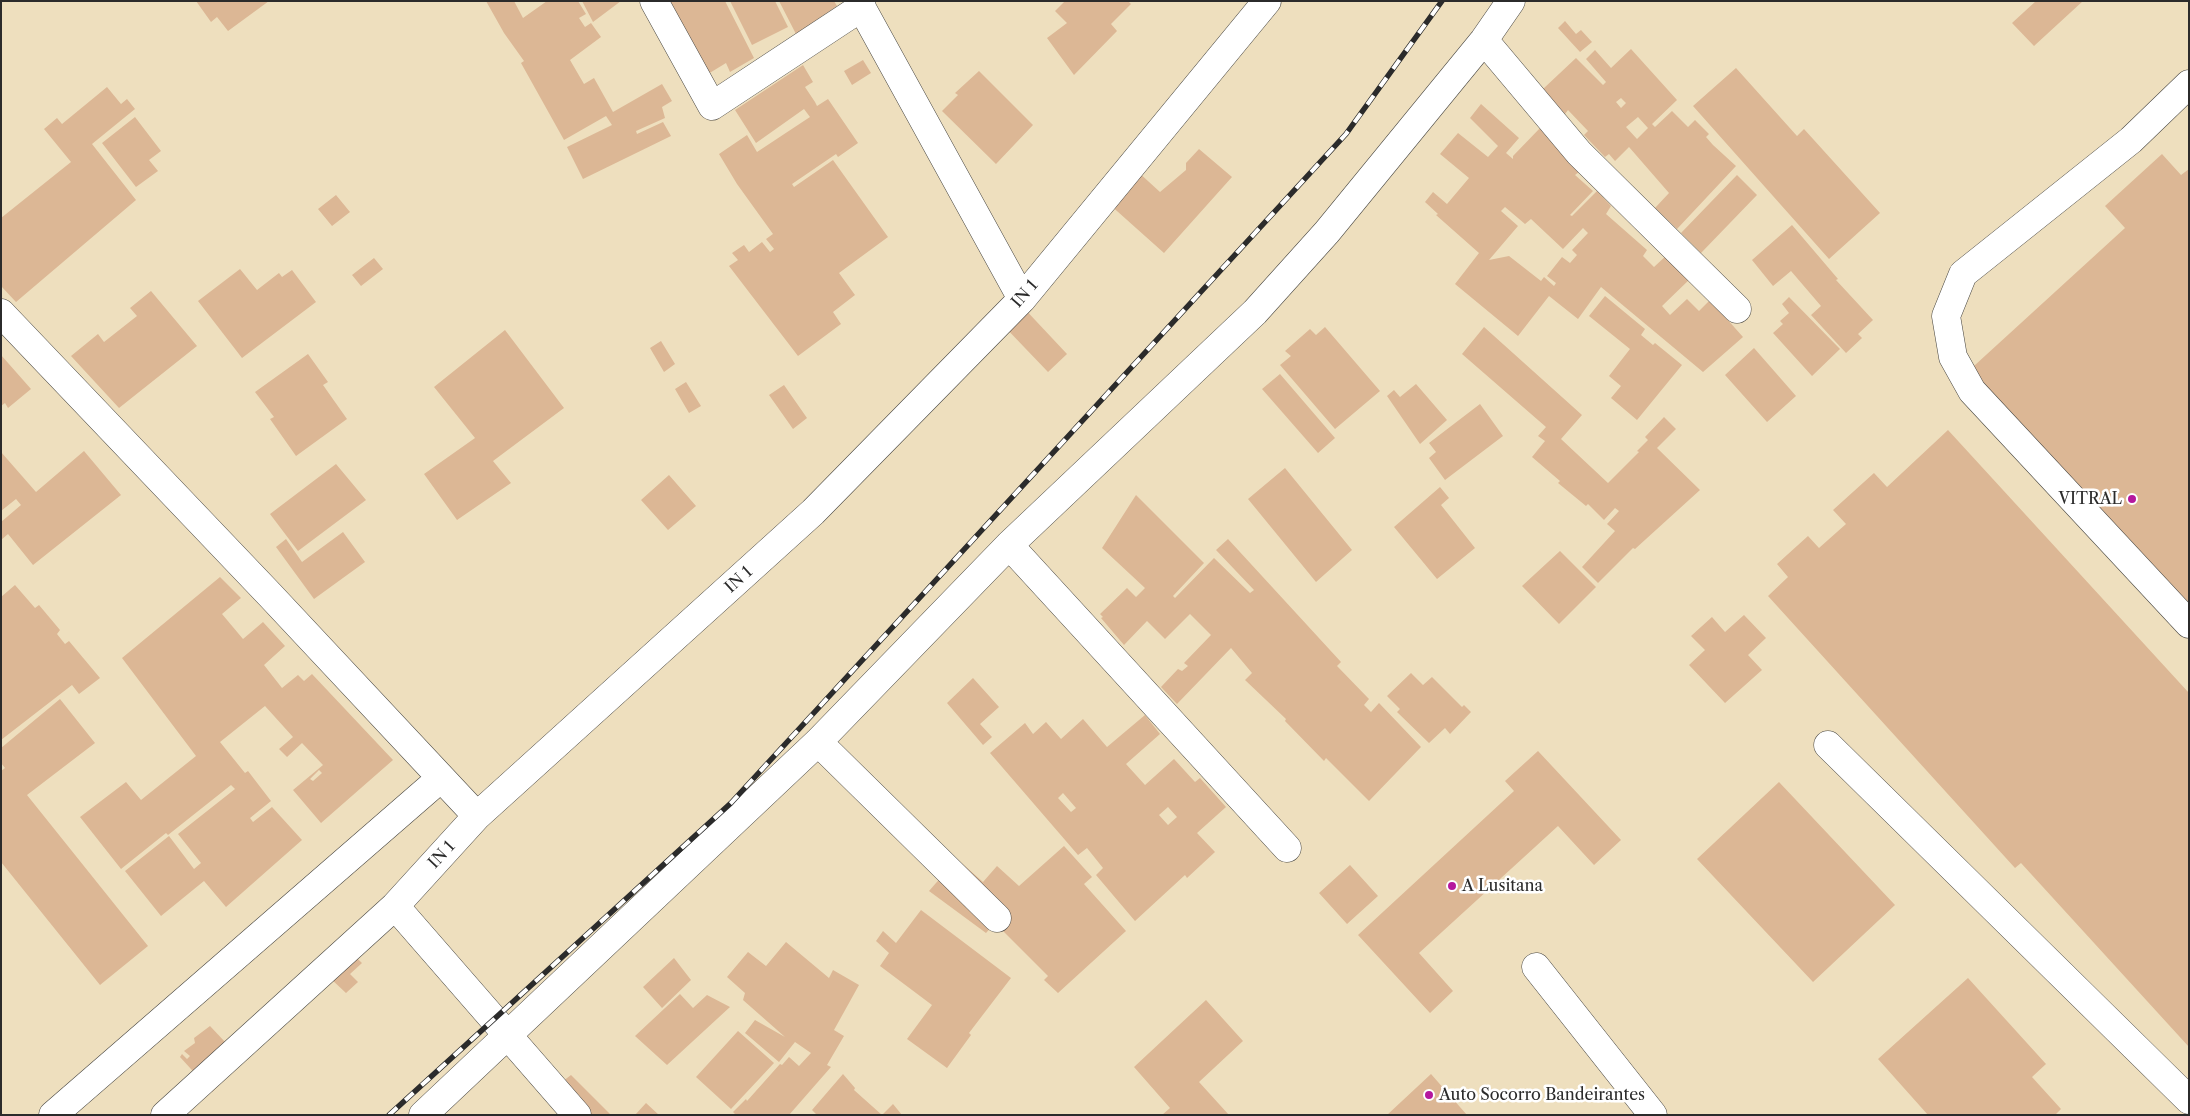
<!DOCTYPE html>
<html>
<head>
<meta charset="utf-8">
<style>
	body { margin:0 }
	#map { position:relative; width:2190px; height:1116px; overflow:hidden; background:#eedfbe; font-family:"Libre Caslon Text",serif }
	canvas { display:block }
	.frame { position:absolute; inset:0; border:2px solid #2b2b2b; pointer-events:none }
</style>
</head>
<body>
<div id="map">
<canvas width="2190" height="1116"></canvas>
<div class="frame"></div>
</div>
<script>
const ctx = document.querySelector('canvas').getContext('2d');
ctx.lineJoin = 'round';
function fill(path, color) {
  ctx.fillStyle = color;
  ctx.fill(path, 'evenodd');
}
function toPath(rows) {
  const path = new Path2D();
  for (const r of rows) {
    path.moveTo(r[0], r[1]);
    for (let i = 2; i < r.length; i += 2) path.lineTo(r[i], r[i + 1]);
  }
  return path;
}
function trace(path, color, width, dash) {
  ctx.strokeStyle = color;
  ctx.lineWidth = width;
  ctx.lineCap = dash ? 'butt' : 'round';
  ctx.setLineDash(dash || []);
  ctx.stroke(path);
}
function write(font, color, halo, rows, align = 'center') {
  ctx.font = font + ' "Libre Caslon Text",serif';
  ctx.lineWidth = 5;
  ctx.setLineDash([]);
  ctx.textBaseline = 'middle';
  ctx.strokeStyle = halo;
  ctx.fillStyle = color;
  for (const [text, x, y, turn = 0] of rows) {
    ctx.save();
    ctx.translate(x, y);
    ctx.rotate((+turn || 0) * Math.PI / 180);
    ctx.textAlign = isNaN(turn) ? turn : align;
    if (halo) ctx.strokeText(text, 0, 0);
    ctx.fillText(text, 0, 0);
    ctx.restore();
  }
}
fill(toPath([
	[196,1,269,1,228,31,217,17,211,22],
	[486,1,514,1,523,18,547,1,578,1,586,14,579,18,585,27,591,23,601,37,570,60,584,84,594,78,613,112,662,84,672,101,662,107,665,118,636,131,637,134,663,122,671,136,583,179,567,147,612,125,606,116,564,140,521,63,524,61,504,33],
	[582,1,621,1,593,22],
	[666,1,725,1,754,58,730,72,726,63,708,74],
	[730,1,775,1,788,27,752,45],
	[779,1,834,1,837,6,796,34],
	[1065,1,1128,1,1131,4,1111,24,1117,31,1074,75,1047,38,1067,23,1055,11],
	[2036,1,2083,1,2034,46,2012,23],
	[1565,21,1576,34,1581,30,1592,42,1580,52,1558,28],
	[1631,49,1677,100,1652,124,1655,127,1672,111,1688,127,1695,120,1709,134,1706,137,1713,145,1736,166,1677,229,1655,208,1669,193,1629,147,1615,161,1609,154,1605,157,1584,135,1588,131,1568,110,1565,114,1543,89,1576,58,1603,85,1606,82,1586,59,1595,50,1611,68],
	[1621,98,1626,103,1621,108,1616,102],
	[1638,117,1648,128,1637,139,1626,127],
	[863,60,871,73,852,85,844,71],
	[803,65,813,82,805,87,815,102,817,106,828,99,858,143,838,157,836,154,792,184,794,187,833,160,888,237,839,273,855,295,833,312,841,324,798,356,729,266,738,260,732,253,744,245,749,252,762,242,770,252,774,249,766,239,773,234,737,184,719,154,747,135,757,152,810,117,804,109,756,143,735,110],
	[1736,68,1797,136,1804,129,1880,213,1829,259,1693,106],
	[979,71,1033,125,996,164,942,111,958,95,955,93],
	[107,87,121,104,127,99,135,109,92,144,136,200,16,302,1,286,1,218,71,162,44,129,57,118,62,124],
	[1481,104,1519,138,1506,153,1513,159,1513,156,1541,127,1579,172,1575,175,1593,191,1570,215,1572,216,1597,191,1611,206,1606,214,1647,250,1643,256,1654,267,1668,254,1691,278,1662,306,1670,315,1687,299,1699,311,1710,300,1743,337,1703,372,1601,287,1578,319,1549,296,1518,336,1455,284,1479,253,1436,215,1438,214,1425,202,1433,192,1447,204,1469,178,1440,154,1458,133,1488,157,1498,146,1470,118],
	[1505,207,1525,224,1531,219,1563,249,1583,228,1588,233,1572,250,1577,255,1570,263,1562,257,1547,276,1556,283,1554,286,1544,277,1541,281,1509,256,1489,260,1518,226,1501,211],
	[135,117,161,151,149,160,158,171,136,187,102,143],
	[1199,149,1232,177,1164,253,1108,203,1137,171,1160,192,1186,170,1186,163],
	[2162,154,2181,175,2189,169,2189,622,1963,376,2125,228,2105,206],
	[1737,175,1757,195,1701,253,1681,233],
	[336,195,350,212,332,226,318,209],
	[1792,225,1838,279,1836,280,1873,320,1858,334,1862,338,1846,353,1811,315,1821,306,1791,271,1773,286,1752,260],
	[374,258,383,269,361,286,352,275],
	[240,269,257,290,279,273,282,277,292,270,316,302,242,358,198,301],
	[151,291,197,346,119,408,71,356,98,334,104,342,137,316,130,308],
	[1605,296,1645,329,1641,335,1653,345,1655,343,1682,365,1637,420,1611,398,1621,386,1609,376,1630,349,1589,316],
	[1789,297,1840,349,1812,376,1773,333,1783,324,1780,321,1789,313,1782,304],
	[1021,305,1067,354,1048,372,1002,324],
	[1325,327,1380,391,1335,429,1280,365,1291,356,1285,351,1310,329,1316,335],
	[1484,327,1582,415,1561,439,1608,483,1639,452,1637,451,1648,440,1645,437,1664,417,1676,429,1657,448,1700,490,1635,549,1633,548,1598,583,1582,567,1615,531,1607,524,1619,511,1615,508,1604,520,1588,504,1586,506,1558,483,1560,481,1532,457,1545,441,1538,436,1546,427,1462,354],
	[505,330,564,408,493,461,511,483,457,520,424,474,475,438,434,387],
	[661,341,675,364,664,372,650,348],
	[1754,348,1796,396,1767,422,1725,375],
	[308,354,328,382,323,385,347,419,296,456,270,419,274,417,255,392],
	[1,355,31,389,8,408,5,403,1,406],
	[1280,374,1335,438,1318,453,1262,389],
	[686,382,701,406,689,413,675,389],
	[1416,384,1447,420,1420,444,1387,396,1394,390,1400,397],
	[784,385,807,418,793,429,769,395],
	[1480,404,1503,436,1445,480,1429,458,1436,452,1429,443],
	[1948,430,2189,693,2189,1047,2021,863,2015,868,1768,596,1788,577,1777,564,1808,536,1819,548,1846,524,1833,510,1874,473,1887,487],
	[84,451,121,495,33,565,8,534,1,540,1,522,21,505,16,499,1,511,1,452,36,492],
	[336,464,366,500,298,551,270,514],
	[1285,468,1352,550,1316,582,1248,499],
	[669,475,696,506,668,530,641,500],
	[1440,487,1449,498,1441,505,1475,548,1437,579,1394,527],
	[1136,495,1204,563,1173,596,1175,598,1214,558,1250,593,1254,590,1216,550,1228,539,1341,662,1337,666,1369,699,1364,705,1371,712,1379,703,1421,747,1369,801,1326,758,1324,761,1285,721,1286,719,1245,680,1252,673,1231,648,1177,704,1161,687,1178,669,1182,671,1188,666,1184,663,1211,635,1190,614,1165,639,1147,621,1124,645,1101,618,1103,617,1100,614,1127,588,1136,597,1145,588,1102,548],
	[343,532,365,562,314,599,276,547,286,539,302,562],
	[1560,551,1596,587,1559,624,1522,586],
	[220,577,241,598,222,614,243,639,263,622,285,646,264,665,282,688,298,675,304,681,312,674,393,760,321,823,293,790,323,765,302,743,287,757,279,749,293,737,265,706,220,742,245,773,248,771,271,801,250,818,253,822,272,807,302,840,226,907,204,881,161,916,125,871,169,836,194,869,201,863,178,834,235,789,231,785,168,835,166,833,121,869,80,817,126,782,141,800,196,756,122,658],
	[319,770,322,773,313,781,310,779],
	[15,585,35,608,39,605,60,630,57,634,65,644,69,641,100,678,79,694,72,685,1,740,1,597],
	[1744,615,1766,638,1748,655,1762,670,1725,703,1689,665,1705,650,1691,636,1712,617,1725,632],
	[1411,673,1423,685,1432,677,1462,707,1464,705,1471,712,1450,734,1445,728,1429,743,1397,712,1400,709,1387,696],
	[973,678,999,707,980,724,992,737,983,745,947,703],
	[60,699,95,743,27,795,148,946,100,985,1,862,1,771,5,768,1,763,1,748],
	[1145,715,1160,734,1126,764,1145,785,1174,759,1195,782,1200,778,1226,807,1197,833,1215,852,1187,878,1185,875,1135,921,1096,875,1103,868,1087,848,1078,855,990,753,1025,723,1033,734,1046,722,1061,739,1083,719,1107,747],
	[1063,793,1076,808,1071,812,1058,798],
	[1168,807,1177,817,1168,825,1159,815],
	[1538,751,1621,840,1594,865,1558,826,1419,953,1453,991,1430,1013,1358,935,1514,791,1505,781],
	[1779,782,1895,905,1813,982,1697,859],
	[1064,846,1092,877,1084,884,1126,931,1058,993,1044,980,1048,976,995,923,986,933,929,891,957,859,983,882,997,866,1019,886],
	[1350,865,1378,896,1347,924,1319,893],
	[921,910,1011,978,969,1033,971,1035,947,1068,907,1039,932,1005,880,966,889,953,876,941,883,931,896,943],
	[338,940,362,963,350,974,358,982,346,993,314,963],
	[786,942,829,978,833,970,859,985,834,1030,844,1036,827,1065,831,1067,789,1115,736,1115,733,1112,746,1099,747,1101,780,1064,782,1065,789,1057,799,1066,811,1053,795,1042,779,1062,745,1033,755,1020,785,1037,743,1000,745,993,727,977,748,952,766,966],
	[674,958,691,980,662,1008,643,987],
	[1968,978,2046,1064,2032,1077,2061,1109,2055,1115,1928,1115,1878,1059],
	[680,994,693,1008,707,995,730,1007,667,1065,635,1036],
	[1206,1000,1243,1041,1199,1082,1229,1115,1162,1115,1170,1108,1134,1067],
	[210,1026,226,1043,227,1077,212,1092,180,1057,182,1054,187,1059,190,1056,184,1051,195,1043,194,1038],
	[738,1031,774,1063,731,1109,696,1077],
	[843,1074,855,1088,854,1090,882,1115,893,1104,902,1115,817,1115,812,1110],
	[1431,1074,1467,1115,1387,1115],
	[571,1075,611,1115,578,1115,554,1088],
	[646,1103,659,1115,635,1115]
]), '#dcb795');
const minor = toPath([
	[654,1,712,106,862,7],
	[858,1,1022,299],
	[1484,40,1579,153,1737,309],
	[2189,84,2131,140,1963,274,1946,316,1953,357,1972,391,2189,624],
	[1,313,270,595,477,816],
	[1009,545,1287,848],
	[818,742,997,918],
	[1828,745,2189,1100],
	[395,906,577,1115],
	[1536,967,1653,1115],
	[53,1115,441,778],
	[165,1115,395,906,477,816,813,512,1022,299,1267,1],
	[423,1115,818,742,1009,545,1255,312,1327,232,1484,40,1511,1]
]);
trace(minor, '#484641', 29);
trace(minor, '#fff', 28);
const rail = toPath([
	[389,1115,731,803,1346,134,1442,1]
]);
trace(rail, '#2b2b2b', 5.5);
trace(rail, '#fff', 4, [11]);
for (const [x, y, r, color] of [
	[2132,499,5,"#b5179e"],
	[1452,886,5,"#b5179e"],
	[1429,1095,5,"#b5179e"]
]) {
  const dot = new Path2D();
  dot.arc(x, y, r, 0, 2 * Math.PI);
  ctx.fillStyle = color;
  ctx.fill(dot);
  trace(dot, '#fff', 2);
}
write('16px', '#2b2b2b', '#fff', [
	["IN 1",1025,294,-49],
	["IN 1",739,580,-42],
	["IN 1",442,855,-47]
]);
write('16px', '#2b2b2b', '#fff', [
	["VITRAL",2122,499,"right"],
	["A Lusitana",1462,886],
	["Auto Socorro Bandeirantes",1439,1095]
], 'left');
</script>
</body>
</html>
